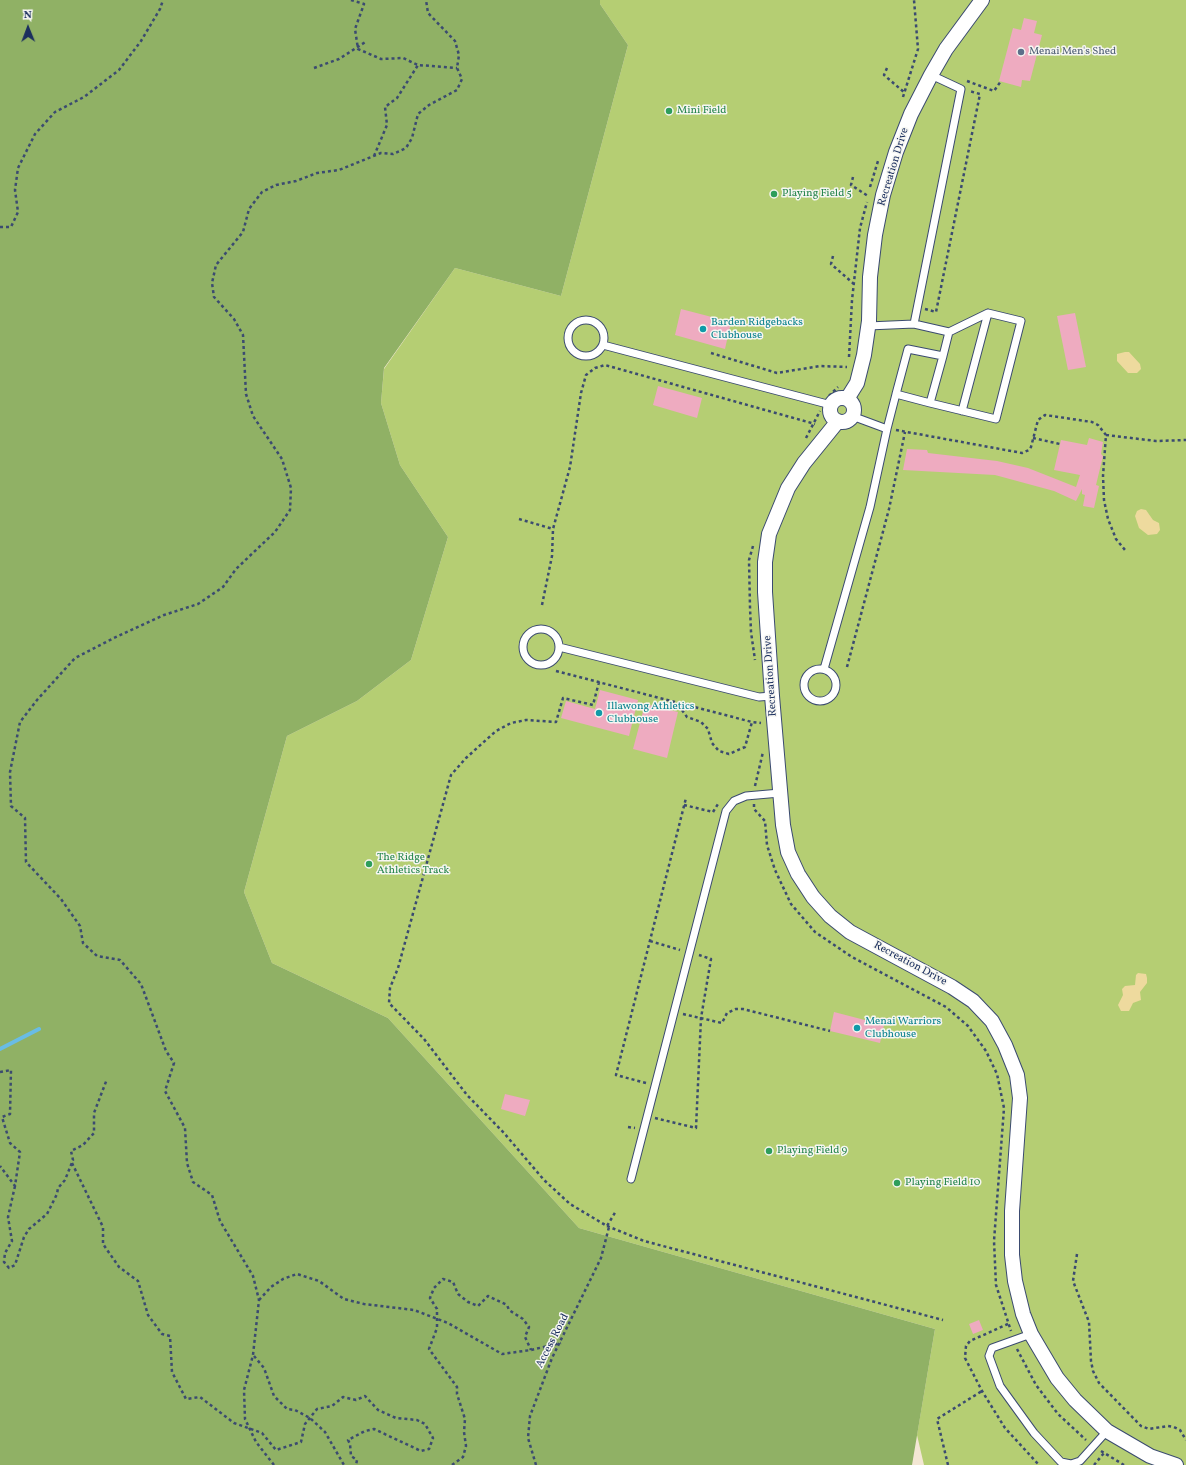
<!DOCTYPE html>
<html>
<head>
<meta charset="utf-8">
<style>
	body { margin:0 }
	#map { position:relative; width:1186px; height:1465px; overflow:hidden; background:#f3e7d4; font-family:Vollkorn,serif }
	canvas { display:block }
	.north { position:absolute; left:8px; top:8px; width:40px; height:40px; -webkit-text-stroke:3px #f6f6f2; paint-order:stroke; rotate:359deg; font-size:11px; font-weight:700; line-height:16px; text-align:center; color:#1b2f5e }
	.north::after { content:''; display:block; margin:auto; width:14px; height:18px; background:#1b2f5e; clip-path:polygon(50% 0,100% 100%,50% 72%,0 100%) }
</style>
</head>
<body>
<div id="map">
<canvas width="1186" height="1465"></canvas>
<div class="north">N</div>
</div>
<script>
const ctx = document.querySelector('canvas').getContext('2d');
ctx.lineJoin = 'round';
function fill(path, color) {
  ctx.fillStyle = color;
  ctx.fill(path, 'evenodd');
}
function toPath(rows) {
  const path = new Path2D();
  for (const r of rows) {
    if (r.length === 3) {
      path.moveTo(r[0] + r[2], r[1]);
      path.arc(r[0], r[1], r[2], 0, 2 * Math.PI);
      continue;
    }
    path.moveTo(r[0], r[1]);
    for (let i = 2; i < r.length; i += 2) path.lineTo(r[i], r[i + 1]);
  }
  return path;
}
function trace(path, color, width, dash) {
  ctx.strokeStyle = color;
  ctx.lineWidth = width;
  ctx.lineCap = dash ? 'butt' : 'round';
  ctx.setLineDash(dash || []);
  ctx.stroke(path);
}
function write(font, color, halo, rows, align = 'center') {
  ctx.font = font + ' Vollkorn,serif';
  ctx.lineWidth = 3;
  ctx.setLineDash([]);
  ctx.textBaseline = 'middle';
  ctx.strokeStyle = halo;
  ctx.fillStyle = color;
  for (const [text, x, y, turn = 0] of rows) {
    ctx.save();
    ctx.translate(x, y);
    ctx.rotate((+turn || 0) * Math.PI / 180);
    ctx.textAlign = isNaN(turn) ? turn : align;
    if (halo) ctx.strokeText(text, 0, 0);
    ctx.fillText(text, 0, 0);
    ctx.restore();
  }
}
fill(toPath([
	[600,0,1186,0,1186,1465,924,1465,917,1435,935,1329,579,1228,388,1018,272,963,244,892,287,736,357,701,411,660,448,537,400,465,381,403,384,369,455,268,561,296,628,45,600,4]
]), '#b5ce73');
fill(toPath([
	[0,0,600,0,600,4,628,45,561,296,455,268,384,368,381,403,400,465,448,537,411,660,357,701,287,736,244,892,272,963,388,1018,579,1228,935,1329,912,1465,0,1465]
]), '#90b165');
fill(toPath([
	[1125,352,1129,352,1140,364,1141,369,1137,373,1128,373,1117,361,1117,354],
	[1141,509,1146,510,1153,520,1159,523,1160,530,1157,534,1148,535,1139,528,1135,516,1137,511],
	[1138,973,1146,974,1147,978,1147,983,1140,992,1141,1000,1133,1003,1129,1011,1121,1011,1118,1005,1123,995,1122,989,1125,986,1135,985,1136,975]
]), '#eeda9e');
trace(toPath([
	[0,1049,39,1029]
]), '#69bce5', 4);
fill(toPath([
	[1024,18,1037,21,1034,33,1042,35,1030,81,1022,80,1021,87,999,81,1013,28,1021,30],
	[681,309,731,322,725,349,675,335],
	[1075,313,1086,367,1068,370,1057,316],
	[658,386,702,398,697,418,653,405],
	[1089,438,1103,442,1101,454,1103,456,1096,485,1099,486,1094,508,1083,506,1085,495,1082,494,1082,489,1076,501,1054,491,995,475,903,470,907,449,927,450,928,453,997,461,1028,468,1076,487,1080,475,1054,470,1061,440,1087,445],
	[600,690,638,700,629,736,561,718,566,701,595,709],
	[645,704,678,712,667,758,633,749],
	[834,1012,884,1025,880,1043,830,1031],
	[505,1094,530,1100,525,1116,501,1109],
	[979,1320,983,1330,973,1334,969,1324]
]), '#eeabc0');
const lane = toPath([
	[586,338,18],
	[868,326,914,324,961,89,931,75],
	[603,345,831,405],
	[896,394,908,349,943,356],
	[930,403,996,419,1021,321,988,313,949,332],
	[962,411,988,313],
	[852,416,887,429],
	[541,647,18],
	[559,647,759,697,772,696],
	[820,685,16],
	[824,669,870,507,887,429,896,394,930,403,943,356,949,332,914,324],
	[631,1179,726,811,734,801,746,796,780,793],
	[1031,1334,992,1348,989,1356,1000,1386,1034,1433,1061,1462,1071,1464,1080,1461,1107,1431]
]);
const street = toPath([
	[842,410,12],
	[847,399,857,383,864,355,869,321,870,277,875,235,883,195,896,152,911,114,931,75,946,49,982,0],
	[838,421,804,463,788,488,769,534,765,562,765,592,772,696,783,825,788,852,798,874,813,897,830,916,850,932,952,987,973,1001,992,1021,1005,1045,1017,1075,1020,1098,1012,1211,1012,1255,1015,1281,1023,1314,1031,1334,1057,1378,1075,1400,1107,1431,1150,1456,1176,1465]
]);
trace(lane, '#3b4b70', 9);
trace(street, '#3b4b70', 16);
trace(toPath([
	[351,0,364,4,355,29,358,49,381,59,403,58,418,65,457,68],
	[314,68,339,59,367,41],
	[887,68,884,75,905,93],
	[967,81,994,91,1001,81],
	[903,97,918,49,914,0],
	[374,156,387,125,385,107,397,98,418,65],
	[853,177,851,185,868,196],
	[870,187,878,161],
	[0,227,11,227,18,212,15,190,18,168,35,134,55,112,84,97,119,70,141,41,160,9,163,0],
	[833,256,831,264,854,284],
	[925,309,936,312,980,94,969,91],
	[711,353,777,373,820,366,847,367],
	[849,357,852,300,860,228,867,202],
	[829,396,838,387],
	[896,430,1022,453,1029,450,1031,447,1038,420,1045,415,1092,422,1098,425,1106,435,1103,476,1104,500,1108,519,1116,539,1125,550],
	[1106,435,1156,441,1186,440],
	[806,438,820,411],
	[1033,438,1060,444],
	[519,519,553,529],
	[753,546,749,560,750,607,751,632,755,660],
	[542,605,552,556,553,529,570,467,581,393,586,375,595,368,605,365,815,424],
	[847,667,889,509,905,432],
	[556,671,752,722,761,723],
	[599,682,593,705,563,698,556,722,526,720,511,723,496,731,466,758,451,775,398,968,390,988,389,1003,424,1039,467,1095,504,1133,544,1180,570,1204,607,1226,616,1211],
	[682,704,682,710,687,717,701,722,708,729,712,743,719,751,729,754,745,747,752,722],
	[755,786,763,752],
	[754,804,754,809,765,821,767,845,775,870,791,904,815,932,852,957,946,1007,968,1026,986,1051,997,1074,1004,1108,994,1241,996,1285,1011,1331],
	[684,805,713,812],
	[713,812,718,804],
	[650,941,680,950],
	[683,1014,722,1023,727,1013,736,1009,743,1009,830,1031],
	[0,1072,11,1070,10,1114,2,1117,10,1143,20,1152,15,1186,0,1166],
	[646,1083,616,1075,686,798],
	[655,1118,696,1128,701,1018,711,959,699,955],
	[628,1127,635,1128],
	[72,1163,103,1227,103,1244,119,1267,138,1281,148,1315,162,1334,170,1336,172,1372,186,1399,200,1397,234,1423,262,1433,276,1450,301,1442,305,1424,317,1409,332,1406,343,1397,356,1400,365,1396,378,1410,396,1418,417,1420,425,1424,433,1438,429,1449,421,1451,374,1429,365,1431,348,1440,350,1444,351,1456,357,1460,356,1465],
	[15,1186,8,1217,12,1241,5,1253,4,1262,9,1268,15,1265,24,1237,29,1229,47,1214,57,1194,58,1188,65,1180,73,1160,71,1151,83,1145,94,1133,94,1113,107,1079],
	[607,1226,644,1241,943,1320],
	[1077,1254,1073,1281,1089,1322,1091,1361,1093,1371,1099,1383,1141,1426,1149,1429,1168,1426,1174,1427,1180,1430,1186,1440],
	[259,1300,271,1287,283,1279,297,1274,319,1281,344,1299,364,1304,414,1310,448,1323,502,1354,531,1350,561,1343],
	[1008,1324,970,1341,966,1346,965,1358,982,1391,1005,1428,1039,1465],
	[1017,1349,1036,1385,1058,1414,1086,1440],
	[254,1356,264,1368,274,1396,287,1409,295,1410,310,1418,325,1432,344,1465],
	[1101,1451,1124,1465],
	[274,1465,256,1442,245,1419,244,1390,253,1355,259,1300,253,1276,220,1221,212,1195,193,1182,187,1163,185,1128,165,1091,174,1063,166,1051,141,984,120,960,97,956,83,943,80,926,61,899,26,862,25,818,11,806,10,772,20,722,37,700,75,658,114,638,164,615,198,604,223,587,236,569,275,532,290,510,291,488,282,459,253,416,246,394,243,335,234,319,214,297,212,283,216,265,243,232,249,209,262,192,276,185,296,181,317,173,339,170,381,153,393,154,406,148,412,138,418,114,429,105,457,90,462,79,457,68,459,55,455,41,428,13,426,0],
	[452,1465,463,1457,466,1446,464,1432,465,1419,457,1394,457,1387,429,1349,437,1328,437,1309,430,1298,434,1288,443,1279,453,1282,458,1294,468,1302,478,1306,488,1296,507,1305,509,1310,523,1319,529,1327,525,1337,531,1350],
	[536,1465,528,1438,530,1416,552,1358,601,1258,609,1227],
	[948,1465,937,1419,982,1391],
	[1094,1465,1104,1453]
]), '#3b4b70', 2.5, [3, 3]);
trace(lane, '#fff', 7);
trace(street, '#fff', 14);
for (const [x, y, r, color] of [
	[1021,52,4,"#5c6f8a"],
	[669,111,4,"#2e9e5b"],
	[774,194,4,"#2e9e5b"],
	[703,329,4,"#0f9aa8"],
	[599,713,4,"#0f9aa8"],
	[369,864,4,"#2e9e5b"],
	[857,1028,4,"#0f9aa8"],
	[769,1151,4,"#2e9e5b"],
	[897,1183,4,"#2e9e5b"]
]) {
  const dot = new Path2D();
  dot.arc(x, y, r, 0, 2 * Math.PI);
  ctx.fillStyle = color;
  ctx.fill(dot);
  trace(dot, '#f6f6f2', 1.5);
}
write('11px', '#4e5e75', '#f6f6f2', [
	["Menai Men's Shed",1029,52]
], 'left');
write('11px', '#27864d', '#f6f6f2', [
	["Mini Field",677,111],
	["Playing Field 5",782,194],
	["The Ridge",377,858],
	["Athletics Track",377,871],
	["Playing Field 9",777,1151],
	["Playing Field 10",905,1183]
], 'left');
write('11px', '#1b2f5e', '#f6f6f2', [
	["Recreation Drive",894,167,-73],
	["Recreation Drive",771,676,-94],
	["Recreation Drive",910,964,28],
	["Access Road",553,1341,-63]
]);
write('11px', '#0d838f', '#f6f6f2', [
	["Barden Ridgebacks",711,323],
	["Clubhouse",711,336],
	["Illawong Athletics",607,707],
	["Clubhouse",607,720],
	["Menai Warriors",865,1022],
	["Clubhouse",865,1035]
], 'left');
</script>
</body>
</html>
